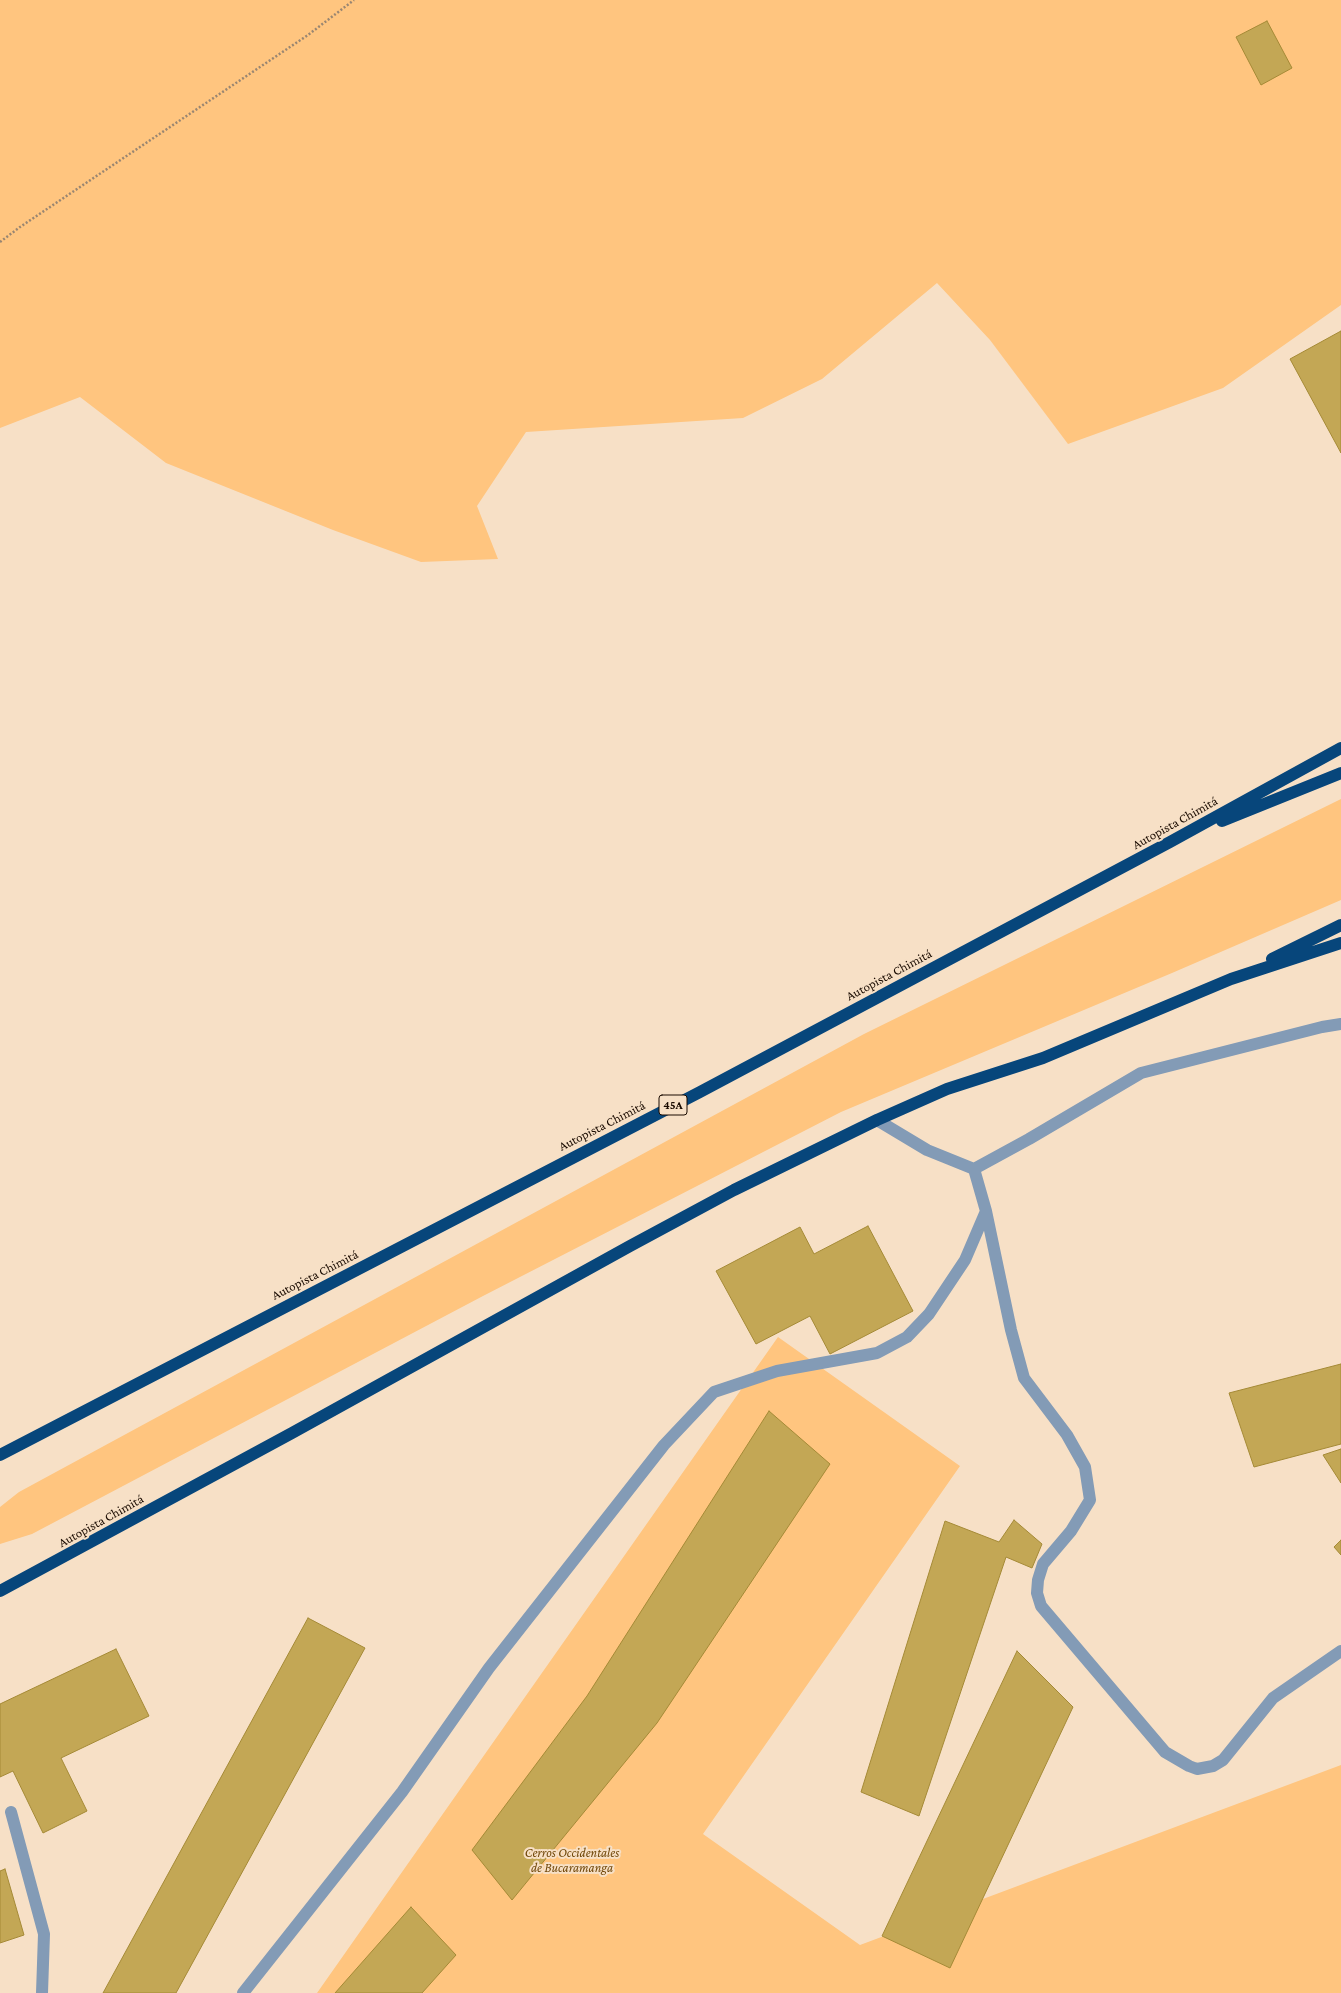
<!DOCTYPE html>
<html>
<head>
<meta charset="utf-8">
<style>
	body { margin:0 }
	canvas { display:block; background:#f7e0c6 }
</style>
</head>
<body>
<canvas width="1341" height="1993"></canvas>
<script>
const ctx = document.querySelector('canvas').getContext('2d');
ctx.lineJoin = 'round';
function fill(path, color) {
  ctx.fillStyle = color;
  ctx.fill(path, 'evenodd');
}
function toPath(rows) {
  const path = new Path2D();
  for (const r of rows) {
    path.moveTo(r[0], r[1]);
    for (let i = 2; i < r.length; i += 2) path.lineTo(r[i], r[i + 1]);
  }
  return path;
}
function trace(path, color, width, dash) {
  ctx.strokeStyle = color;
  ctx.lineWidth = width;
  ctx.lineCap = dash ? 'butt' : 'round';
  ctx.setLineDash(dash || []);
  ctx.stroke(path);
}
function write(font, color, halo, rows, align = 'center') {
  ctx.font = font + ' "Crimson Pro",serif';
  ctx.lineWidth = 4;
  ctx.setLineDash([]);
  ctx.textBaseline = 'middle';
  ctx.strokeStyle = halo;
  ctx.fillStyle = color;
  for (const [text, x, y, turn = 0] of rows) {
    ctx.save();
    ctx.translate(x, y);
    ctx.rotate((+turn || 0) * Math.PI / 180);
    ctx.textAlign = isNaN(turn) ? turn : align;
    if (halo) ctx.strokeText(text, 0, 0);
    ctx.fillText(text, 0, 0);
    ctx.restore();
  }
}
fill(toPath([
	[0,0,1341,0,1341,305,1223,388,1068,444,990,340,937,283,822,379,743,418,526,432,477,506,498,559,421,562,333,530,166,463,80,397,0,428],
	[1341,799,1341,900,1172,973,841,1112,483,1296,32,1534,0,1544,0,1507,19,1492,864,1034],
	[778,1337,960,1466,703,1834,860,1945,1341,1765,1341,1993,317,1993]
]), '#ffc57f');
const building = toPath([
	[1267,21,1292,68,1261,85,1236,37,1267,21],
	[1341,331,1341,453,1290,359,1341,331],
	[868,1226,913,1311,830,1354,810,1316,756,1344,716,1271,800,1227,814,1254,868,1226],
	[1341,1364,1341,1444,1254,1467,1229,1393,1341,1364],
	[769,1411,830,1464,657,1723,512,1900,472,1850,587,1696,769,1411],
	[1341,1449,1341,1483,1323,1455,1341,1449],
	[1014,1520,1042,1544,1032,1568,1006,1557,919,1816,861,1792,945,1521,999,1542,1014,1520],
	[1341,1540,1341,1555,1334,1547,1341,1540],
	[308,1618,365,1648,176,1993,103,1993,308,1618],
	[116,1649,149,1716,61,1758,87,1811,43,1833,13,1771,0,1777,0,1704,116,1649],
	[1017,1651,1073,1707,950,1968,882,1936,1017,1651],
	[5,1869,24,1935,0,1943,0,1871,5,1869],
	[411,1907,456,1955,422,1993,335,1993,411,1907]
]);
fill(building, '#c3a755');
trace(building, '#a58a36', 1);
trace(toPath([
	[0,242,20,227,308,35,354,0]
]), '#998672', 2.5, [2, 2]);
trace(toPath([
	[877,1120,927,1150,974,1169,1029,1139,1141,1073,1322,1027,1341,1024],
	[974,1169,986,1211,1011,1330,1024,1378,1067,1435,1085,1467,1090,1500,1071,1531,1043,1564,1038,1580,1037,1593,1041,1606,1165,1752,1189,1766,1197,1769,1213,1766,1223,1760,1273,1698,1341,1651],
	[11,1812,44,1934,42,1993],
	[243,1993,402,1792,489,1668,664,1445,714,1392,777,1371,877,1353,907,1337,929,1314,965,1260,986,1211]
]), '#839bb6', 12);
trace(toPath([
	[1222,821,1341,773],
	[1272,959,1341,925],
	[0,1455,700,1092,1170,842,1341,748],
	[0,1591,292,1433,630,1246,734,1190,877,1120,947,1089,1043,1058,1231,979,1341,943]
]), '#07467b', 12);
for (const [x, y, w] of [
	[673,1105,28]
]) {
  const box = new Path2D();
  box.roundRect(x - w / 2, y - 10, w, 20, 3);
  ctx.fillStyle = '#f7e0c6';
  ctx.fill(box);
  trace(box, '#1a0b00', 1);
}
write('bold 12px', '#1a0b00', null, [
	["45A",673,1105]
]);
write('13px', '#1a0b00', '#f7e0c6', [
	["Autopista Chimitá",1175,823,-29],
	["Autopista Chimitá",889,975,-28],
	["Autopista Chimitá",602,1126,-27],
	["Autopista Chimitá",315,1275,-27],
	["Autopista Chimitá",101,1521,-29]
]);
write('italic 13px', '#71480a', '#f7e0c6', [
	["Cerros Occidentales",572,1853],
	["de Bucaramanga",572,1868]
]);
</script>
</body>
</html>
